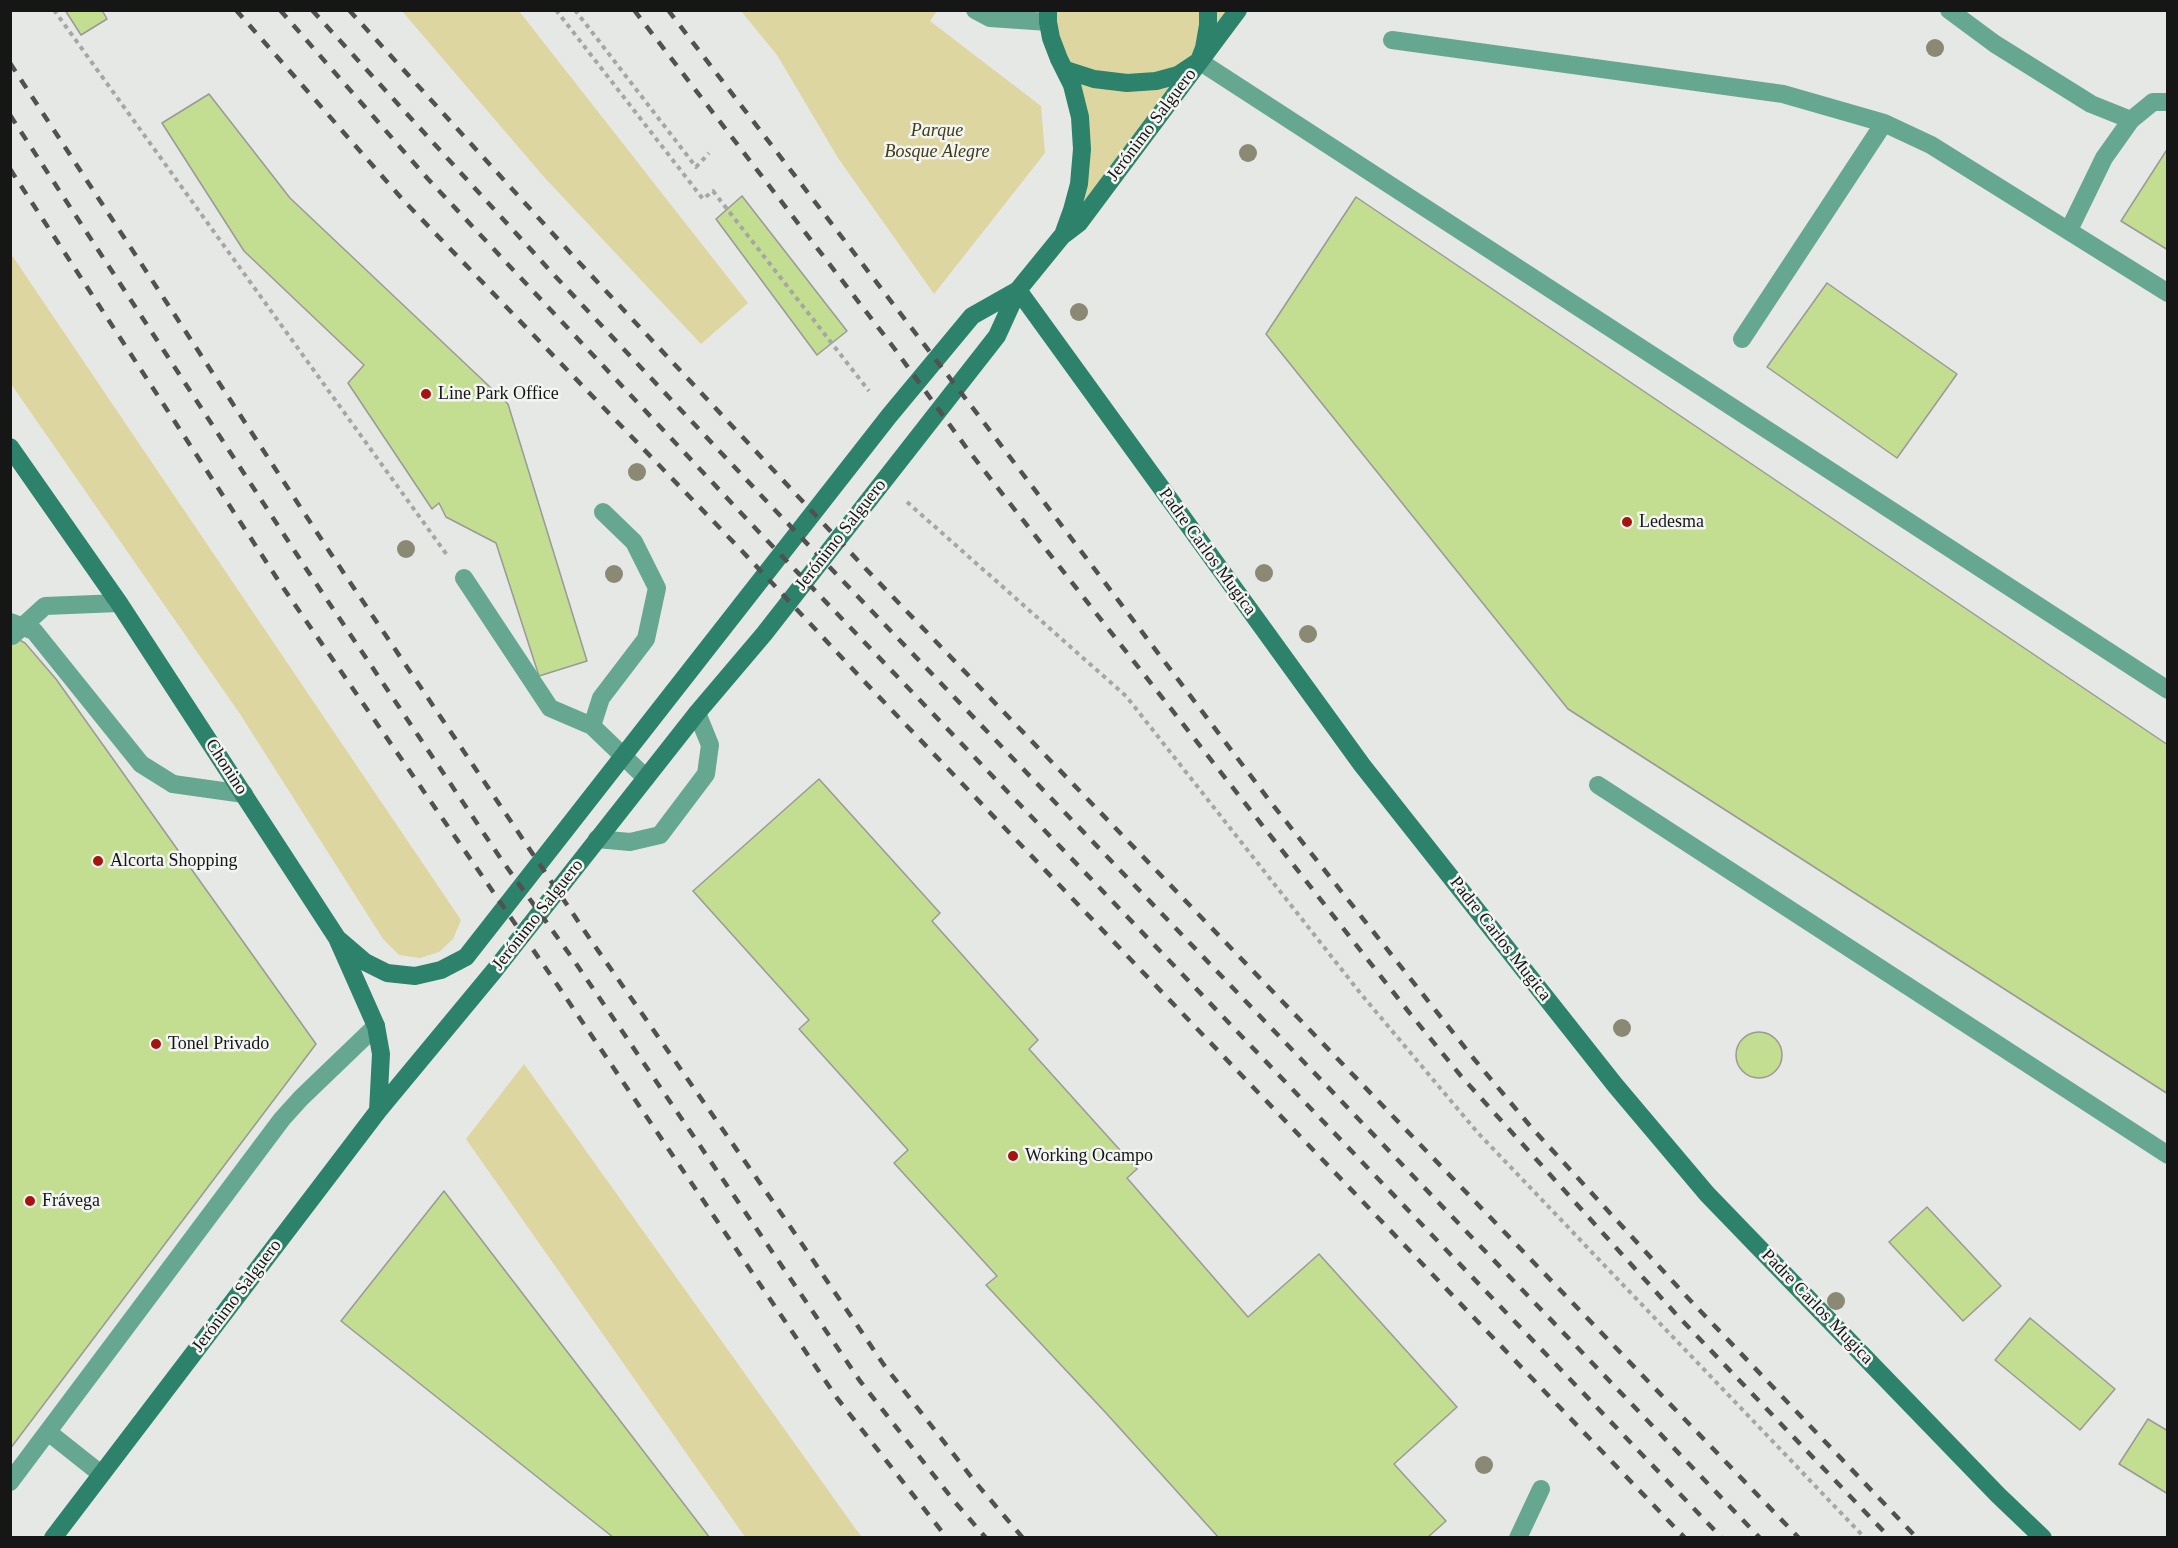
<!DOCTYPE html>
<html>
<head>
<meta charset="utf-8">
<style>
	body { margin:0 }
	#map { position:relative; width:2178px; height:1548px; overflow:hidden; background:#e6e8e6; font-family:"Times New Roman",serif }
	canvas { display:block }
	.frame { position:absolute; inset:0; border:12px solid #151615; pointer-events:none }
</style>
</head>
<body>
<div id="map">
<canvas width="2178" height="1548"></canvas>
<div class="frame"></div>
</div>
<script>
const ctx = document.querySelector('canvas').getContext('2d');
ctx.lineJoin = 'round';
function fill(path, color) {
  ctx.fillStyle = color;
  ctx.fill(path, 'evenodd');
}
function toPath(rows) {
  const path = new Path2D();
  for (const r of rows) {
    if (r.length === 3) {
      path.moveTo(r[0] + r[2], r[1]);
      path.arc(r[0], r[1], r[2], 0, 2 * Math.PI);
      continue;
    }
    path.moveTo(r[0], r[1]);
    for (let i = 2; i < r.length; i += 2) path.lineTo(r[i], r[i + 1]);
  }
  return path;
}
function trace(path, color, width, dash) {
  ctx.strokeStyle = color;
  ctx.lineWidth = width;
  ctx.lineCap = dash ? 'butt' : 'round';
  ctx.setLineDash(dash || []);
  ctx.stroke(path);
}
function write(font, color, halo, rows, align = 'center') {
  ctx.font = font + ' "Times New Roman",serif';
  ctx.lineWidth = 5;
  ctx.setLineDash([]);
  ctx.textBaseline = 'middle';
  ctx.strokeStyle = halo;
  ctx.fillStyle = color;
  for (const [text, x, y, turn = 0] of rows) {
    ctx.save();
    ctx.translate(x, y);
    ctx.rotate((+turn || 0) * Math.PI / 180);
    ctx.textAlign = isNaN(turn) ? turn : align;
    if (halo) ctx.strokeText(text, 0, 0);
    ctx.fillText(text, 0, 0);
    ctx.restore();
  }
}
fill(toPath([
	[402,11,519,11,748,303,701,344,544,177],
	[741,11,937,11,930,21,1041,106,1045,153,934,294,838,158,777,55],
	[1048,11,1238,11,1079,223,1082,149],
	[11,254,461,920,453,939,439,952,420,958,399,955,383,939,240,714,11,384],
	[524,1064,855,1528,862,1537,745,1537,466,1139]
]), '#ddd6a1');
const building = toPath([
	[65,10,102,10,107,19,81,35,65,10],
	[209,94,290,198,508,404,587,661,539,676,496,543,446,517,439,503,432,509,348,383,364,365,244,251,162,123,209,94],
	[2168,148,2168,250,2121,221,2168,148],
	[742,196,847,331,817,355,716,219,742,196],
	[1356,197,2168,745,2168,1094,1568,709,1266,334,1356,197],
	[1827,283,1957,374,1897,458,1767,367,1827,283],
	[10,635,25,643,56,679,316,1044,10,1449,10,635],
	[819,779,940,913,932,921,1038,1040,1029,1049,1137,1169,1127,1178,1248,1317,1319,1254,1457,1407,1394,1464,1446,1521,1427,1538,1219,1538,1106,1413,986,1285,997,1276,894,1163,908,1150,799,1029,809,1020,693,891,819,779],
	[1759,1055,23],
	[444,1191,710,1538,614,1538,341,1321,444,1191],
	[1927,1207,2001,1286,1963,1321,1889,1242,1927,1207],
	[2030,1318,2115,1389,2080,1430,1995,1360,2030,1318],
	[2148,1419,2168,1431,2168,1494,2119,1464,2148,1419]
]);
fill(building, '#c3dd91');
trace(building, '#999a97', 1.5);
trace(toPath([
	[54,10,447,555],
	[556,10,703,199,713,191,869,391],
	[575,10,696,167,709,153],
	[907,502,1126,696,1361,994,1478,1133,1865,1538]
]), '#a5a6a5', 4, [4.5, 4.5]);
trace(toPath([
	[975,10,990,18,1048,22],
	[1949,10,1995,44,2091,104,2131,120,2104,158,2069,230],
	[1392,40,1783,94,1884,123,1931,145,2168,293],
	[1199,61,2168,690],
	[2131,120,2153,102,2168,102],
	[1742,339,1884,123],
	[464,578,550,708,592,726,646,778],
	[12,636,45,606,119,603],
	[592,726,601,698,646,639,657,588,634,542,603,512],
	[173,784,244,794],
	[1598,785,2168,1155],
	[597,839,630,842,660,835,706,774,710,745,697,713],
	[48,1432,101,1474],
	[10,1482,282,1119,301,1098,376,1026]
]), '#66a792', 18);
trace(toPath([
	[1518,1538,1541,1489]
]), '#66a792', 18);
trace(toPath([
	[1048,10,1048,22,1051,38,1059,59,1072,85,1080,117,1082,149,1079,184,1072,210,1064,232],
	[1066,70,1094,79,1127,83,1156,81,1178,75,1199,61,1204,48,1208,25,1208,10],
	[1018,290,1362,765,1615,1085,1707,1194,1998,1495,2043,1538],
	[10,447,119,603,337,938,376,1026,381,1054,378,1111],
	[337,938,365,962,387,973,415,976,441,970,466,957,889,416,972,316,1018,290],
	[53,1538,378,1111,494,971,697,713,764,634,997,336,1018,290,1062,236,1079,223,1238,10]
]), '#2d826b', 18);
trace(toPath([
	[236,10,404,201,742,551,861,678,1685,1538],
	[280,10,428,179,757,530,1722,1538],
	[312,10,555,276,773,508,1760,1538],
	[349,10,575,258,865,568,1799,1538],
	[634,10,894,348,968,450,1408,1011,1461,1076,1675,1313,1890,1538],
	[668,10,985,424,1269,800,1474,1059,1531,1127,1688,1298,1917,1538],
	[10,63,331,554,590,939,785,1219,884,1365,976,1483,1023,1538],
	[10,115,307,570,501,859,575,962,860,1381,954,1501,986,1538],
	[10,169,282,586,556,983,837,1398,947,1538]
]), '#505150', 4.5, [10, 10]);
trace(toPath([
	[10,622,34,631,141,764,173,784]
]), '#66a792', 18);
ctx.fillStyle = '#8b8974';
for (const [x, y] of [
	[1935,48],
	[1248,153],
	[1079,312],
	[637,472],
	[406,549],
	[1264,573],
	[614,574],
	[1308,634],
	[1622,1028],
	[1836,1301],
	[1484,1465]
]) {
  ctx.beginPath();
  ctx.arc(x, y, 9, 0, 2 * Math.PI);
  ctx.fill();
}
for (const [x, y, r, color] of [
	[426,394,6,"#a7130e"],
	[1627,522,6,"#a7130e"],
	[98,861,6,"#a7130e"],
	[156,1044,6,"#a7130e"],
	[1013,1156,6,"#a7130e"],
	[30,1201,6,"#a7130e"]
]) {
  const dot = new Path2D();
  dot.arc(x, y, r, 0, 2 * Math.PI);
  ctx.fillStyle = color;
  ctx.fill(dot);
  trace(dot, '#f3f5f3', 2);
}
write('18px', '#151615', '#f3f5f3', [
	["Jerónimo Salguero",1152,125,-53],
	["Jerónimo Salguero",841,535,-52],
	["Padre Carlos Mugica",1207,552,54],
	["Chonino",226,767,57],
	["Jerónimo Salguero",538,915,-52],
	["Padre Carlos Mugica",1500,939,52],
	["Jerónimo Salguero",237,1296,-53],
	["Padre Carlos Mugica",1817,1307,46]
]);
write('italic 18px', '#413b17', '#f3f5f3', [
	["Parque",937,131],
	["Bosque Alegre",937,152]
]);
write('18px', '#151615', '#f3f5f3', [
	["Line Park Office",438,394],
	["Ledesma",1639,522],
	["Alcorta Shopping",110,861],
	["Tonel Privado",168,1044],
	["Working Ocampo",1025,1156],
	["Frávega",42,1201]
], 'left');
</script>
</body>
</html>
